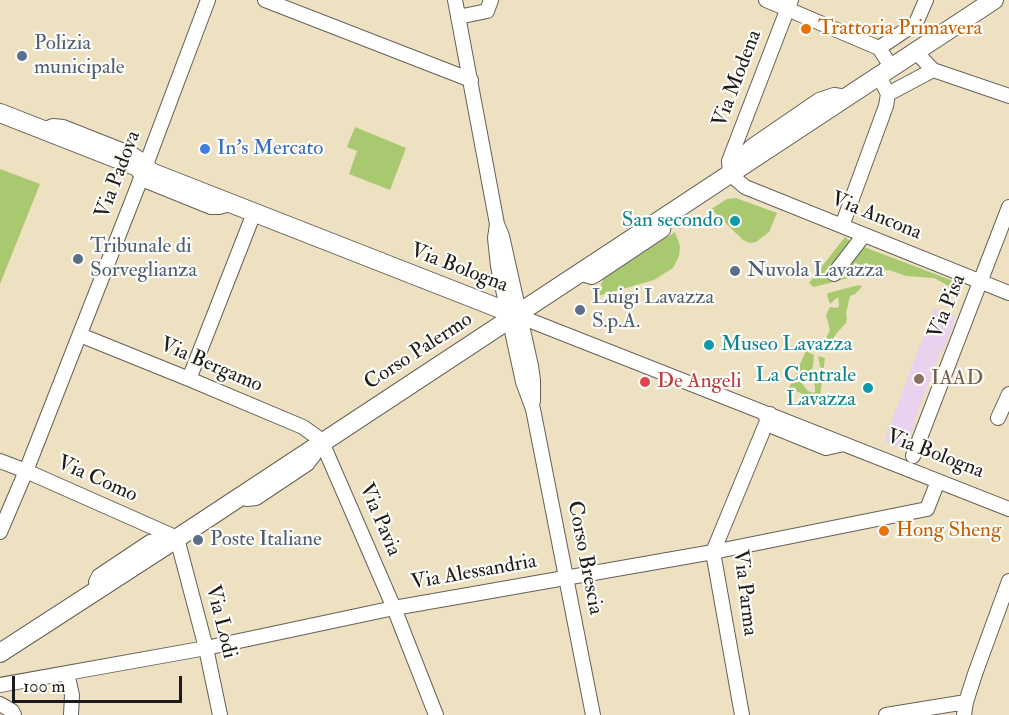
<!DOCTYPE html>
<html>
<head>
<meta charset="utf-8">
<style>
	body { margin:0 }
	#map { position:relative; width:1009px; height:715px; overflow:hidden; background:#eee1c2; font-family:"IM FELL Double Pica",serif }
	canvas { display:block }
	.scale { position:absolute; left:12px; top:676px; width:170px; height:27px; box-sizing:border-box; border:3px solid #1c1c1c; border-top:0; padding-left:8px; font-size:18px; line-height:21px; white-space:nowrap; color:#1c1c1c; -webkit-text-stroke:4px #fdfcf7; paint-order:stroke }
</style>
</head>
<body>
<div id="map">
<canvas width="1009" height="715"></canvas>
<div class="scale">100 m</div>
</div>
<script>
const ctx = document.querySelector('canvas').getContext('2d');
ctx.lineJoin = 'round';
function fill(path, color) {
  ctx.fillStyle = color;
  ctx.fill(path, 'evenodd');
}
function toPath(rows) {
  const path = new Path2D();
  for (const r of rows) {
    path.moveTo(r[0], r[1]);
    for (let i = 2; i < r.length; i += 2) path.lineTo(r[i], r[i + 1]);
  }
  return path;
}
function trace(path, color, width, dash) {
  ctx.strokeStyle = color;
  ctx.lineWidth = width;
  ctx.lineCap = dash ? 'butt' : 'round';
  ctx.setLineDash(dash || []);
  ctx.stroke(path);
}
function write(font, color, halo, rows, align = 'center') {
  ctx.font = font + ' "IM FELL Double Pica",serif';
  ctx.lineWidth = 4.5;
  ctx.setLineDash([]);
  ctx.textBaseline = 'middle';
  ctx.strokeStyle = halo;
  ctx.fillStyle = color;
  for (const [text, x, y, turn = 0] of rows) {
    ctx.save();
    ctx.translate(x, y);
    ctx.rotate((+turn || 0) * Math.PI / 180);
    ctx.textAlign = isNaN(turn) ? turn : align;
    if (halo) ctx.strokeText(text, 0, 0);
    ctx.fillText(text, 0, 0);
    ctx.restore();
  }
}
fill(toPath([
	[934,308,956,317,943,351,941,350,914,422,915,423,905,450,884,441]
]), '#e8d2ee');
fill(toPath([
	[355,127,406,148,390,190,349,174,357,151,347,147],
	[0,169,40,184,0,284],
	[736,198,777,213,769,232,756,242,750,243,743,240,711,209,727,199],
	[675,232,680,246,679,256,673,268,654,280,598,296,601,284,604,279],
	[845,237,851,242,956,282,951,287,934,278,906,276,889,270,875,271,814,287,809,283],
	[859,285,862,286,860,289,855,294,850,296,846,313,847,318,846,323,836,334,828,350,823,351,821,348,830,330,826,315,830,307,838,308,839,305,838,297,830,304,827,295,828,293],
	[806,351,814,355,813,366,811,371,807,373,800,381,808,391,813,393,815,392,815,386,813,380,814,376,821,370,818,356,825,358,820,396,815,399,789,388]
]), '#a9c971');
const minor = toPath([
	[265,0,471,80],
	[455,0,497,224,502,236,531,366,533,380,533,401],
	[766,0,879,48,892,68],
	[791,0,729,161,730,174,745,187,1009,293],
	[458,17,487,11,491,0],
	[879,48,916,23,926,0],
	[916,52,933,70,1009,96],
	[888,94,933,70],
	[43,130,53,126,63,127,134,155,147,164,151,170],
	[743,165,745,153,752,146,819,100,834,95,847,97],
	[138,171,149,182,211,207,219,207,230,204],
	[497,224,495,238,498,266,523,382,533,409,593,715],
	[842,226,886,106,888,94,879,76],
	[579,273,592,277,597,274,663,230,664,224,661,219],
	[834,274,864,235],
	[516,315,1009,509],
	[80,335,189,379,303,427,321,440,394,608,436,715],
	[189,379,254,213],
	[764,414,774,427,826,448,844,444],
	[998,418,1009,394],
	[913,456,1009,207],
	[0,461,26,471,175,537,178,542,206,648,220,715],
	[243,495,247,499,256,498,307,464,314,455,314,448],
	[0,532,26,471,138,186,208,0],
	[99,589,96,582,99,576,150,542,158,541,166,546],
	[67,673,72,695,71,715],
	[0,685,206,648,394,608,713,552,927,509,938,481],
	[0,704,12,711,14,715],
	[742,715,713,552,770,414],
	[886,715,966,702],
	[964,715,966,702,975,674,1009,581]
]);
const major = toPath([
	[0,113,516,315],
	[0,653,176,539,994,0]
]);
trace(minor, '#666156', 16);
trace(major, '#666156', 20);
trace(minor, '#fff', 14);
trace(major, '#fff', 18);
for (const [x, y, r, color] of [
	[806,29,6,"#e8710a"],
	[22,56,6,"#5c6f8a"],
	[205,149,6,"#3f7fe0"],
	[735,221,6,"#0f9aa8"],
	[78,259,6,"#5c6f8a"],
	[735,271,6,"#5c6f8a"],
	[580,310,6,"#5c6f8a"],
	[709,345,6,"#0f9aa8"],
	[919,379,6,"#8d6e63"],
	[645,382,6,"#e0444e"],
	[868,388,6,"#0f9aa8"],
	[884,531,6,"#e8710a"],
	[198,540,6,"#5c6f8a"]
]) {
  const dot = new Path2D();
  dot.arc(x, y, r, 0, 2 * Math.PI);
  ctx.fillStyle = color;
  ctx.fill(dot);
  trace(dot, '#fdfcf7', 2);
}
write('21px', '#c56008', '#fdfcf7', [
	["Trattoria Primavera",818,29],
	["Hong Sheng",896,531]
], 'left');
write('21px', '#4e5e75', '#fdfcf7', [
	["Polizia",34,44],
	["municipale",34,68],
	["Tribunale di",90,247],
	["Sorveglianza",90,271],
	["Nuvola Lavazza",747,271],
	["Luigi Lavazza",592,298],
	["S.p.A.",592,322],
	["Poste Italiane",210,540]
], 'left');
write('21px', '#1c1c1c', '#fdfcf7', [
	["Via Modena",738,79,-69],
	["Via Padova",119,175,-69],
	["Via Ancona",876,217,22],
	["Via Bologna",459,269,21],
	["Via Pisa",948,307,-68],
	["Corso Palermo",419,352,-33],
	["Via Bergamo",211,366,23],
	["Via Bologna",935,455,21],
	["Via Como",97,480,24],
	["Via Pavia",379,520,67],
	["Corso Brescia",584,558,79],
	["Via Alessandria",474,573,-10],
	["Via Parma",744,593,83],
	["Via Lodi",220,622,76]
]);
write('21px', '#366cbe', '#fdfcf7', [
	["In's Mercato",217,149]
], 'left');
write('21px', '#0d838f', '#fdfcf7', [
	["San secondo",723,221],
	["Museo Lavazza",721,345,"left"],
	["La Centrale",856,376],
	["Lavazza",856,400]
], 'right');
write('21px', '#785e54', '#fdfcf7', [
	["IAAD",931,379]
], 'left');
write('21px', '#be3a42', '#fdfcf7', [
	["De Angeli",657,382]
], 'left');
</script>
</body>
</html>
